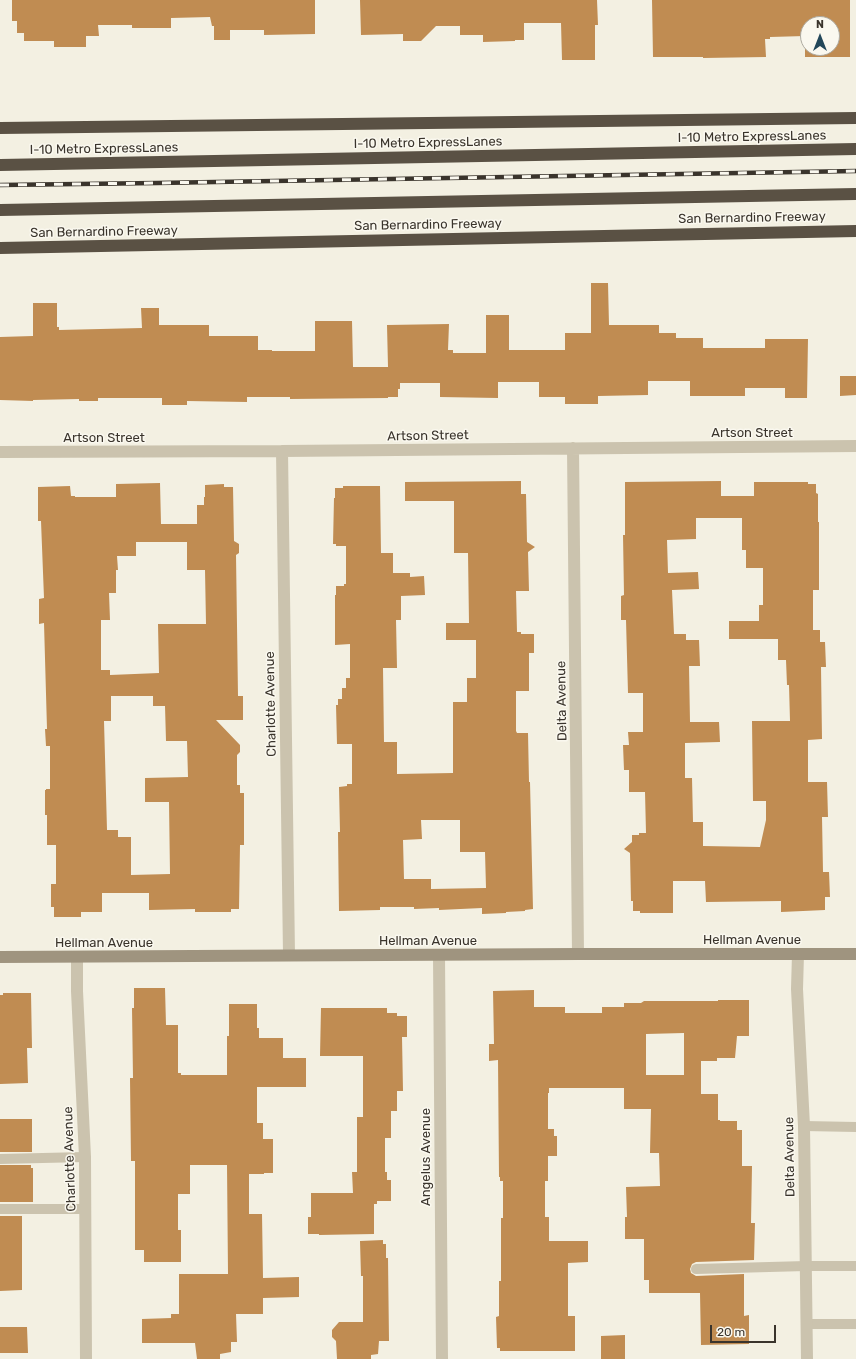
<!DOCTYPE html>
<html>
<head>
<meta charset="utf-8">
<style>
	body { margin:0 }
	#map { position:relative; width:856px; height:1359px; overflow:hidden; background:#f3f0e2; font-family:Rubik,sans-serif }
	canvas { display:block }
	.north { position:absolute; left:800px; top:16px; width:40px; height:40px; box-sizing:border-box; background:#faf8ef; border:1px solid #adaaa1; border-radius:50%; rotate:0deg; font-size:11px; font-weight:700; line-height:16px; text-align:center; color:#3a342c }
	.north::after { content:''; display:block; margin:auto; width:14px; height:18px; background:#23475a; clip-path:polygon(50% 0,100% 100%,50% 72%,0 100%) }
	.scale { position:absolute; left:710px; top:1325px; width:66px; height:18px; box-sizing:border-box; border:2px solid #3a342c; border-top:0; padding-left:5px; font-size:12px; line-height:14px; white-space:nowrap; color:#3a342c; -webkit-text-stroke:3px #faf8ef; paint-order:stroke }
</style>
</head>
<body>
<div id="map">
<canvas width="856" height="1359"></canvas>
<div class="north">N</div>
<div class="scale">20 m</div>
</div>
<script>
const ctx = document.querySelector('canvas').getContext('2d');
ctx.lineJoin = 'round';
function fill(path, color) {
  ctx.fillStyle = color;
  ctx.fill(path, 'evenodd');
}
function toPath(rows) {
  const path = new Path2D();
  for (const r of rows) {
    path.moveTo(r[0], r[1]);
    for (let i = 2; i < r.length; i += 2) path.lineTo(r[i], r[i + 1]);
  }
  return path;
}
function trace(path, color, width, dash) {
  ctx.strokeStyle = color;
  ctx.lineWidth = width;
  ctx.lineCap = dash ? 'butt' : 'round';
  ctx.setLineDash(dash || []);
  ctx.stroke(path);
}
function write(font, color, halo, rows, align = 'center') {
  ctx.font = font + ' Rubik,sans-serif';
  ctx.lineWidth = 3;
  ctx.setLineDash([]);
  ctx.textBaseline = 'middle';
  ctx.strokeStyle = halo;
  ctx.fillStyle = color;
  for (const [text, x, y, turn = 0] of rows) {
    ctx.save();
    ctx.translate(x, y);
    ctx.rotate((+turn || 0) * Math.PI / 180);
    ctx.textAlign = isNaN(turn) ? turn : align;
    if (halo) ctx.strokeText(text, 0, 0);
    ctx.fillText(text, 0, 0);
    ctx.restore();
  }
}
fill(toPath([
	[12,0,315,0,315,34,264,35,264,30,230,30,230,40,214,40,214,26,212,26,210,17,171,18,171,28,132,28,132,25,98,25,99,36,86,36,86,47,54,47,54,41,24,41,24,33,17,33,17,21,12,21],
	[360,0,597,0,598,25,595,25,595,60,562,60,561,23,524,23,524,40,515,40,515,41,483,42,483,35,460,35,460,26,436,26,421,41,403,41,403,34,361,35],
	[652,0,850,0,850,57,805,57,805,36,770,37,770,39,765,39,766,57,703,58,703,57,653,57],
	[808,24,832,24,832,48,808,48],
	[591,283,608,283,609,325,659,325,659,333,676,333,676,338,703,338,703,348,765,348,765,339,808,339,807,398,785,398,785,388,745,388,745,396,690,396,690,381,648,381,648,395,598,396,598,404,565,404,565,397,539,397,539,382,498,382,498,398,440,397,440,383,400,383,400,389,398,389,398,397,388,397,388,398,290,399,290,397,247,397,247,402,187,401,187,405,162,405,162,398,98,398,98,401,79,401,79,399,33,400,33,401,0,400,0,337,33,336,33,303,57,303,57,327,59,327,59,330,142,328,141,308,159,308,159,325,209,325,209,336,258,336,258,350,272,350,272,351,315,351,315,321,352,321,353,367,388,367,387,325,449,324,448,350,453,350,453,353,486,353,486,315,509,315,509,350,565,350,565,333,591,333],
	[840,376,856,376,856,395,840,396],
	[521,481,521,494,526,494,527,542,535,547,528,552,529,591,516,591,517,632,521,632,521,634,534,634,534,653,529,653,529,691,516,691,516,731,517,733,528,733,529,782,530,782,533,909,525,910,525,911,506,912,506,913,482,914,482,908,439,910,439,908,414,909,414,907,380,907,380,910,339,911,338,832,340,832,339,787,347,786,347,784,352,784,352,744,337,744,336,705,338,705,338,699,342,699,342,688,346,688,346,678,350,678,350,644,335,645,335,595,336,595,336,586,344,586,344,584,346,584,346,546,336,546,336,544,333,544,334,498,335,498,335,488,343,488,343,486,380,486,381,553,393,553,393,573,410,573,410,577,424,576,425,595,401,596,401,620,396,620,397,668,383,668,384,742,397,742,397,774,453,773,453,702,467,702,467,678,476,678,476,640,446,640,446,623,469,623,468,553,454,553,454,501,405,501,405,482],
	[421,820,460,820,460,852,485,852,486,888,431,889,431,879,404,879,403,840,422,839],
	[721,481,721,496,754,496,754,482,808,482,808,484,816,484,816,493,818,494,818,522,819,522,819,590,813,590,813,630,820,630,820,642,825,642,826,667,821,667,822,739,808,740,808,782,827,782,828,817,822,817,823,872,829,872,830,897,825,897,825,910,781,912,781,901,706,902,705,881,673,881,673,913,640,913,640,911,633,911,633,901,631,901,630,853,624,849,632,842,632,835,639,835,639,833,646,833,645,792,629,792,629,770,624,770,623,745,629,745,628,732,643,732,643,693,628,693,626,620,621,620,621,596,624,595,623,535,625,535,625,482],
	[696,518,742,518,742,550,746,550,746,568,763,568,763,605,759,605,759,621,729,621,729,639,778,639,778,660,786,660,787,685,789,685,790,721,752,721,753,801,766,801,766,820,760,847,703,846,703,822,693,822,692,778,685,778,685,743,720,742,719,722,690,722,689,666,700,666,699,640,686,640,686,634,674,634,672,590,699,589,698,572,668,573,667,540,696,539],
	[160,483,161,524,197,524,197,505,204,505,204,497,205,497,205,485,224,484,224,487,233,487,234,541,239,544,239,553,236,555,238,696,243,696,243,720,216,720,240,745,240,752,237,755,237,785,240,785,240,793,244,793,244,845,240,845,239,909,231,909,231,912,195,912,195,909,149,910,149,893,102,893,102,912,81,912,81,917,54,917,54,907,51,907,51,884,56,884,56,845,47,845,47,815,45,815,45,790,46,790,46,789,50,789,50,746,46,746,45,729,47,729,44,623,39,624,39,599,44,598,41,521,38,521,38,487,70,486,71,496,75,496,75,497,116,497,116,484],
	[136,542,187,542,187,570,205,570,206,624,158,624,159,673,110,675,110,670,101,670,101,620,110,620,109,593,116,593,116,570,118,570,117,556,136,556],
	[111,696,153,696,153,706,165,706,166,741,187,741,188,777,145,778,145,802,169,802,170,874,131,875,131,837,118,837,118,830,107,830,104,721,111,721],
	[134,988,165,988,166,1025,178,1025,178,1073,181,1073,181,1075,227,1075,227,1036,229,1036,229,1004,257,1004,257,1028,259,1028,259,1038,283,1038,283,1058,306,1058,306,1087,257,1087,257,1123,263,1123,263,1139,273,1139,273,1173,264,1173,264,1174,249,1174,249,1214,262,1214,263,1278,299,1277,299,1297,263,1298,263,1314,236,1314,237,1342,231,1342,231,1352,220,1354,220,1359,197,1359,195,1343,142,1343,142,1319,171,1318,171,1314,179,1314,179,1274,228,1274,227,1165,190,1165,190,1194,178,1194,178,1230,181,1230,181,1262,144,1262,144,1250,135,1250,135,1161,131,1161,130,1078,133,1078,132,1008,134,1008],
	[534,990,534,1007,565,1007,565,1013,602,1013,602,1007,624,1007,624,1003,641,1003,644,1001,718,1001,718,1000,749,1000,749,1036,737,1036,735,1058,717,1058,717,1061,701,1061,701,1094,718,1094,718,1120,720,1120,720,1121,737,1121,737,1130,742,1130,742,1166,752,1166,751,1223,755,1223,754,1260,696,1262,692,1264,690,1269,691,1273,696,1276,744,1274,744,1316,749,1315,749,1344,701,1345,700,1293,649,1293,649,1280,644,1280,644,1239,625,1239,625,1217,627,1217,626,1187,660,1186,659,1153,650,1153,651,1109,624,1109,624,1088,549,1088,549,1093,548,1093,548,1129,554,1129,554,1136,557,1136,557,1156,548,1156,548,1181,545,1181,545,1217,549,1217,549,1241,588,1241,588,1262,568,1263,568,1316,575,1316,575,1351,500,1351,500,1348,497,1348,496,1317,499,1316,499,1281,501,1281,501,1218,503,1218,503,1181,500,1181,500,1177,499,1177,498,1060,489,1061,489,1044,494,1044,493,991],
	[684,1033,684,1075,646,1075,646,1034],
	[3,993,31,993,32,1048,27,1048,28,1083,0,1084,0,995,3,995],
	[321,1008,387,1008,387,1013,397,1013,397,1016,407,1016,407,1037,402,1037,403,1091,397,1091,397,1111,391,1111,391,1138,385,1138,385,1172,387,1172,387,1180,391,1180,391,1201,377,1201,377,1204,374,1204,374,1234,319,1235,319,1234,308,1234,308,1217,311,1217,311,1193,353,1193,352,1172,357,1172,357,1117,363,1117,363,1056,320,1056],
	[0,1119,32,1119,32,1152,0,1152],
	[0,1165,31,1165,31,1168,33,1168,33,1202,0,1202],
	[0,1216,22,1216,22,1290,0,1291],
	[383,1240,383,1244,386,1244,386,1258,388,1258,389,1341,379,1341,378,1354,371,1355,371,1359,337,1359,336,1341,332,1337,332,1330,339,1322,363,1322,363,1276,361,1276,360,1241],
	[0,1327,27,1327,28,1353,0,1353],
	[625,1335,625,1359,601,1359,601,1336]
]), '#c08c52');
trace(toPath([
	[804,1126,856,1127],
	[0,1159,85,1157],
	[0,1209,86,1209],
	[696,1269,806,1266,856,1266],
	[807,1324,856,1324]
]), '#cbc3ae', 10);
trace(toPath([
	[573,448,578,954],
	[282,451,289,955],
	[0,452,282,451,856,446],
	[798,954,797,989,804,1126,807,1359],
	[439,955,442,1359],
	[77,957,77,991,85,1157,86,1359]
]), '#cbc3ae', 12);
trace(toPath([
	[0,957,578,954,856,954]
]), '#9f947f', 12);
trace(toPath([
	[0,128,856,118],
	[0,165,856,149],
	[0,210,856,194],
	[0,248,856,231]
]), '#5a5144', 12);
const rail = toPath([
	[0,185,157,183,856,171]
]);
trace(rail, '#3a342c', 4.5);
trace(rail, '#faf8ef', 3, [9]);
write('13px', '#3a342c', '#faf8ef', [
	["I-10 Metro ExpressLanes",752,137,-1],
	["I-10 Metro ExpressLanes",428,143,-1],
	["I-10 Metro ExpressLanes",104,149,-1],
	["San Bernardino Freeway",752,218,-1],
	["San Bernardino Freeway",428,225,-1],
	["San Bernardino Freeway",104,232,-1],
	["Artson Street",752,433],
	["Artson Street",428,436,-1],
	["Artson Street",104,438],
	["Delta Avenue",562,701,-91],
	["Charlotte Avenue",271,704,-91],
	["Hellman Avenue",752,940],
	["Hellman Avenue",428,941],
	["Hellman Avenue",104,943],
	["Angelus Avenue",426,1157,-90],
	["Delta Avenue",790,1157,-91],
	["Charlotte Avenue",70,1159,-92]
]);
</script>
</body>
</html>
